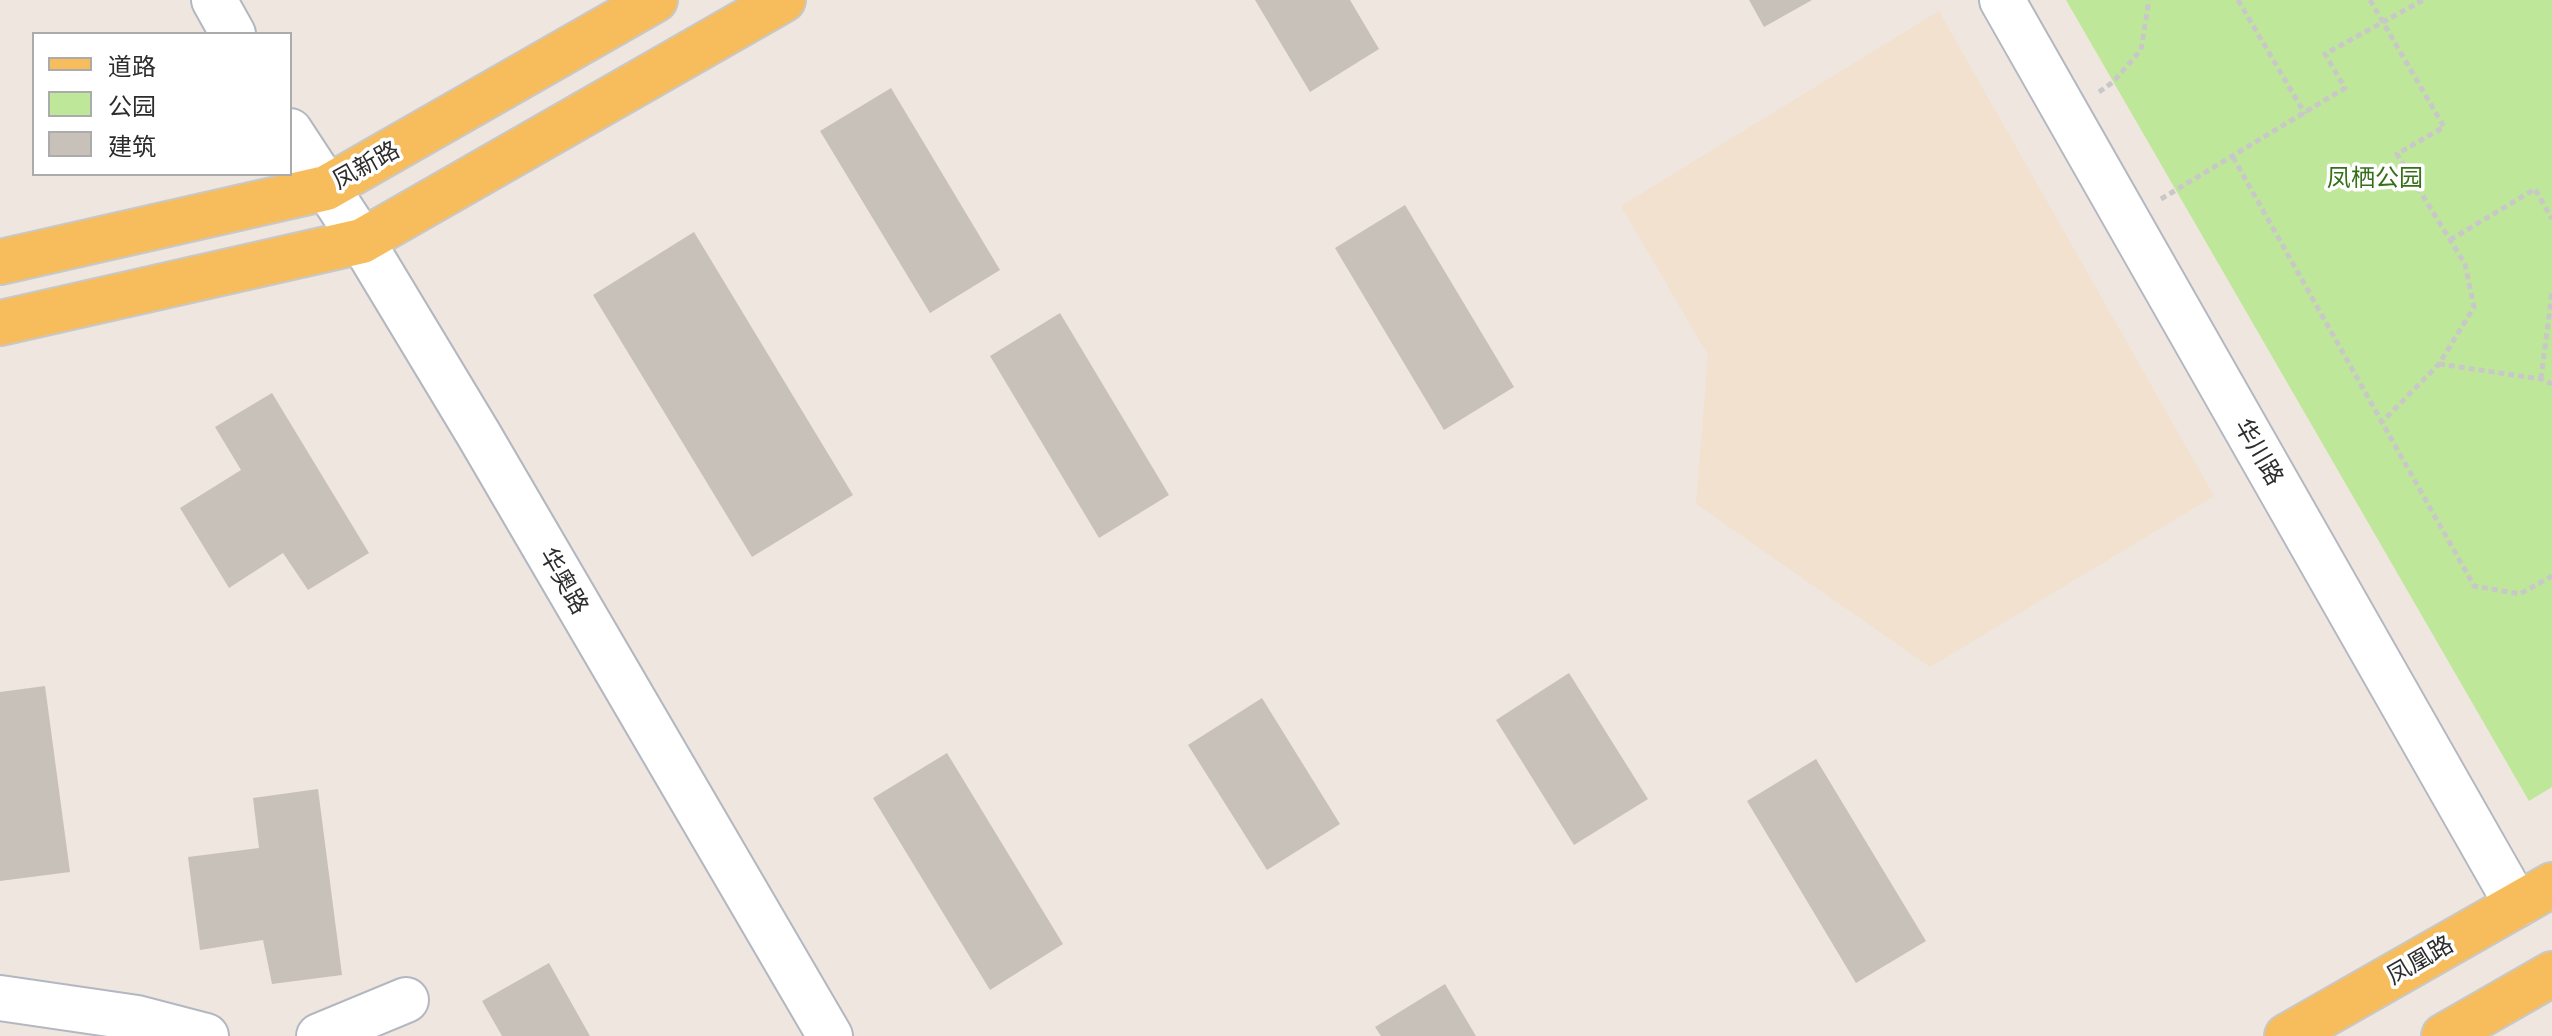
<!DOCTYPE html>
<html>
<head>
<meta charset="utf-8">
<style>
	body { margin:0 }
	#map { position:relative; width:2552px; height:1036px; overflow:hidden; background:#efe6df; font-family:Ubuntu,"Noto Sans SC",sans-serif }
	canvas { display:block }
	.legend { position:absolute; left:32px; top:32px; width:260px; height:144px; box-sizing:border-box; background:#fff; border:2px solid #ababab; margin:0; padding:10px 14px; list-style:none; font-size:24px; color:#2d2d2d }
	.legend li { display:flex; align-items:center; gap:16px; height:40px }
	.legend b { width:40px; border:2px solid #ababab }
</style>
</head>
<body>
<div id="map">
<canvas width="2552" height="1036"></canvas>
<ul class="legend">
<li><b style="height:10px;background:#f7bd5c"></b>道路</li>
<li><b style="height:22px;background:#bfe79a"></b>公园</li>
<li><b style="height:22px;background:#c8c1ba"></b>建筑</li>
</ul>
</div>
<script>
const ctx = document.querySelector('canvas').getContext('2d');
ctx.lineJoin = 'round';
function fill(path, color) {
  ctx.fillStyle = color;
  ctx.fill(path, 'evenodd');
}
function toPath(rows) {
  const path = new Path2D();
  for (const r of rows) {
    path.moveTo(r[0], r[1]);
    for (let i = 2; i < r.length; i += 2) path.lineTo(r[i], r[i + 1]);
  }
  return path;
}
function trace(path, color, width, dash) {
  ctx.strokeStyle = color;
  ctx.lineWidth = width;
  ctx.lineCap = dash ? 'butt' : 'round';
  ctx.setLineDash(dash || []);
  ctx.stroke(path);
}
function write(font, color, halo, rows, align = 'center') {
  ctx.font = font + ' Ubuntu,"Noto Sans SC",sans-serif';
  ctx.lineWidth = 7;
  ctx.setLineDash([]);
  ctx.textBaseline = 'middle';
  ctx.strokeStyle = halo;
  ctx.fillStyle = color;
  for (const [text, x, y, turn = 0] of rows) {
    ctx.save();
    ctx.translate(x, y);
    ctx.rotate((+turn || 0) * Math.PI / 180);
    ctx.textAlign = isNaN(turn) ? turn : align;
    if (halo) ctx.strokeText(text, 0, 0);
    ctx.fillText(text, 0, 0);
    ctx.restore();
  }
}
fill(toPath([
	[1939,11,2214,496,1930,667,1696,504,1708,355,1621,206]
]), '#f1e1ce');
fill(toPath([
	[2066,0,2552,0,2552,787,2529,801]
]), '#bfe79a');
fill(toPath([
	[1255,0,1350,0,1379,49,1310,92],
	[1749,0,1812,0,1764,27],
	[891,88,1000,270,930,313,820,131],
	[1405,205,1514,387,1444,430,1335,248],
	[694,232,853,495,752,557,593,295],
	[1060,313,1169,495,1099,538,990,356],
	[272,393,369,553,308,590,283,553,229,588,180,508,241,470,215,427],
	[1569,673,1648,799,1574,845,1496,720],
	[45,686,70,872,0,881,0,692],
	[1262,698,1340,824,1267,870,1188,745],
	[947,753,1063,944,990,990,873,798],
	[1816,759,1926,941,1856,983,1747,801],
	[318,789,342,975,272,984,263,940,200,950,188,857,259,848,253,798],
	[549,963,590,1036,502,1036,482,1001],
	[1445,984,1476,1036,1381,1036,1375,1027]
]), '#c8c1ba');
const minor = toPath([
	[214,0,233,34],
	[2002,0,2517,905],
	[290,131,362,241,479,435,830,1036],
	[0,998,137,1018,206,1036],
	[319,1036,406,1000]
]);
const major = toPath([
	[0,262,326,188,655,0],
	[0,323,362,241,783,0],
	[2287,1036,2552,885],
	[2444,1036,2552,974]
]);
trace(minor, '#b3b7c1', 48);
trace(major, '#c8c8c8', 48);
trace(toPath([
	[2238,0,2305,114],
	[2370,0,2444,127,2397,154,2465,264,2474,307,2439,364,2382,422],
	[2099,92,2113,82,2141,50,2149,0],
	[2233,157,2474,586,2520,594,2552,576],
	[2161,199,2345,88,2325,54,2423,0],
	[2450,240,2535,189,2552,219],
	[2439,364,2541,379,2552,384],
	[2541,379,2552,292]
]), '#c8c8c8', 5, [6, 4]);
trace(minor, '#fff', 44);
trace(major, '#f7bd5c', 44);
write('24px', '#2d2d2d', '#fff', [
	["凤新路",366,165,-29],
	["华川路",2259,452,60],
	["华奥路",564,581,60],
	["凤凰路",2420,960,-30]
]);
write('24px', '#366f18', '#fff', [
	["凤栖公园",2375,178]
]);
</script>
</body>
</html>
